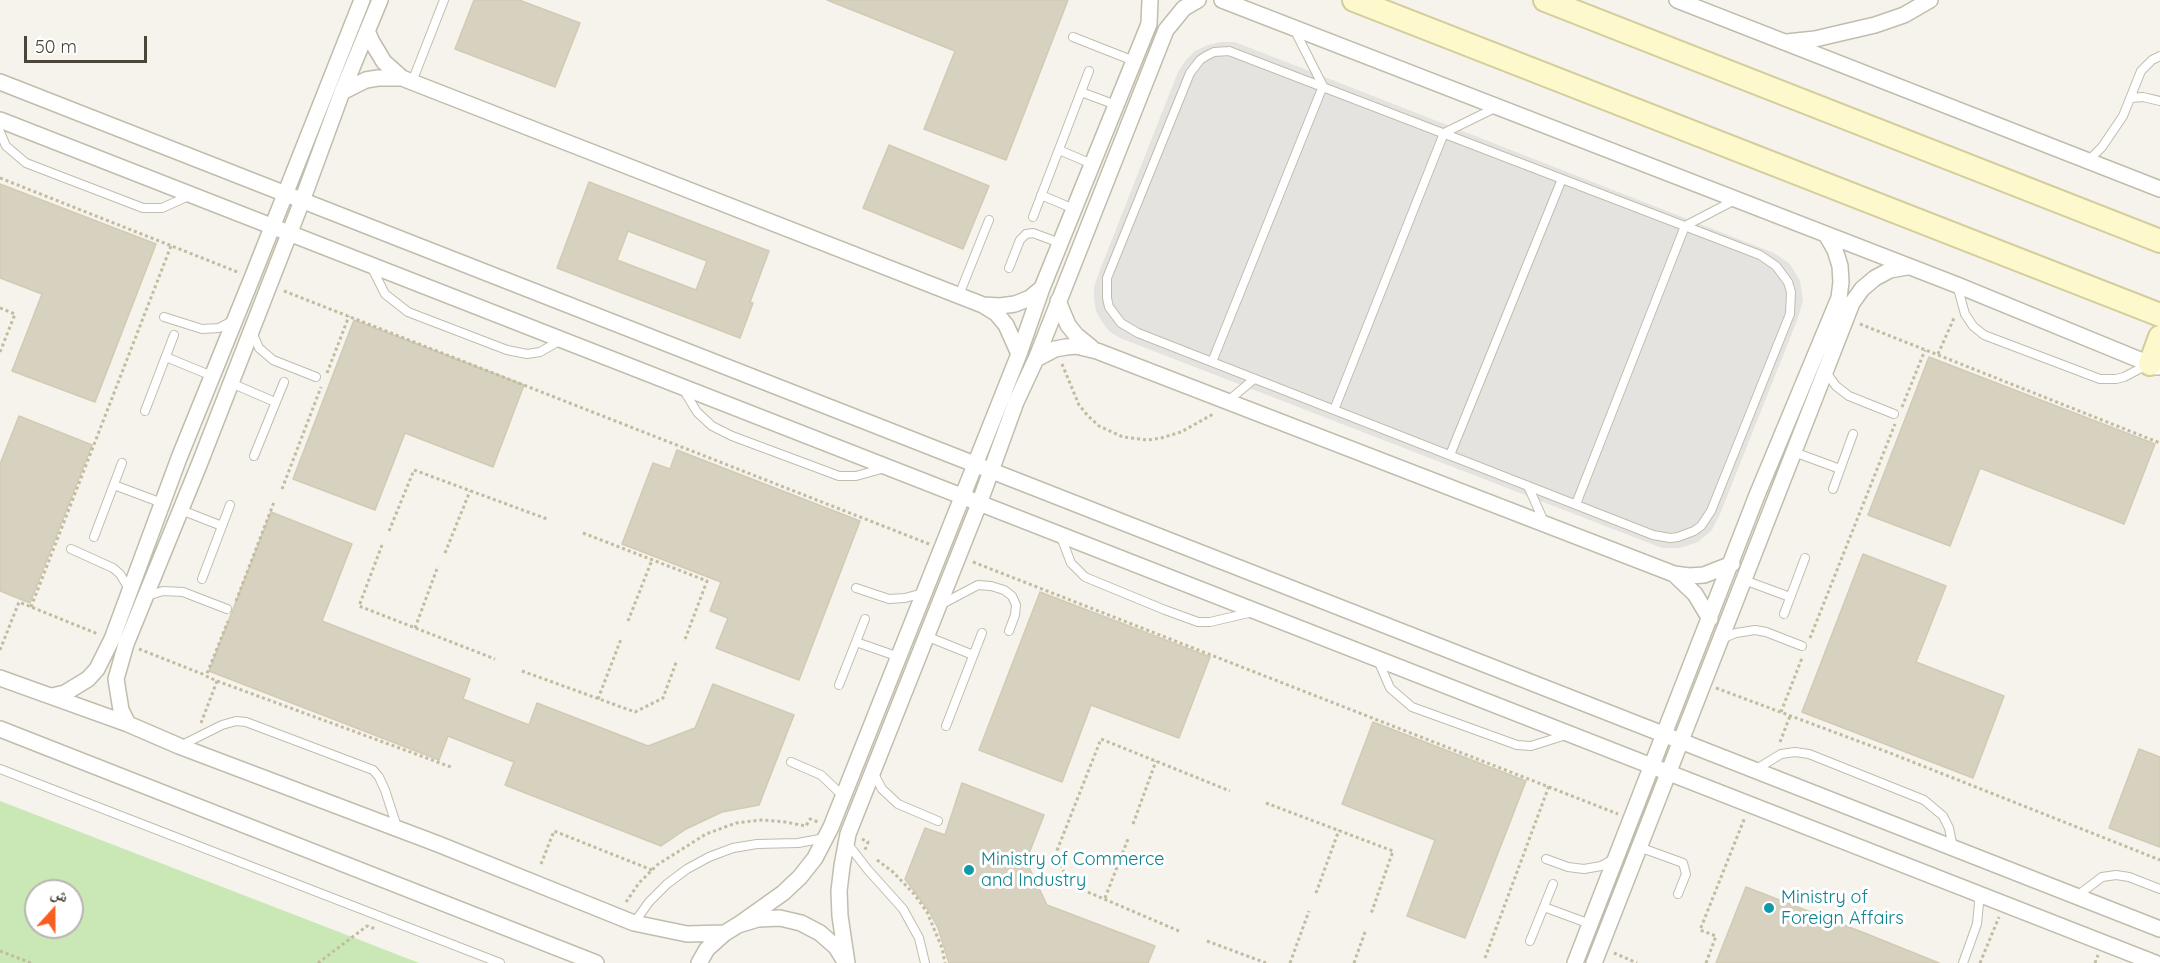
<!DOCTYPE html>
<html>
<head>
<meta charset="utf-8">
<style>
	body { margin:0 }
	#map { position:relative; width:2160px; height:963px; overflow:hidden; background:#f5f3eb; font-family:Quicksand,"Noto Naskh Arabic",sans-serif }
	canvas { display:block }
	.north { position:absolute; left:24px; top:879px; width:60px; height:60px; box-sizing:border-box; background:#fff; border:2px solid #b6b5b0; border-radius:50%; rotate:21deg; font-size:16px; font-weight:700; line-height:24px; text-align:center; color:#494539 }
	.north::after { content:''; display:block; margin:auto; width:21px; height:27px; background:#f75f20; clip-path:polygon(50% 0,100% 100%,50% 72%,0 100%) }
	.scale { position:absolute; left:24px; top:36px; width:123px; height:27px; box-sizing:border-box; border:3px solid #494539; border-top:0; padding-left:8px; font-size:18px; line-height:21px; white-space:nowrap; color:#494539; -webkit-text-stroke:4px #fff; paint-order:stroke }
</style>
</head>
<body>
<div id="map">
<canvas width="2160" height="963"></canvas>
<div class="north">ش</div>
<div class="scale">50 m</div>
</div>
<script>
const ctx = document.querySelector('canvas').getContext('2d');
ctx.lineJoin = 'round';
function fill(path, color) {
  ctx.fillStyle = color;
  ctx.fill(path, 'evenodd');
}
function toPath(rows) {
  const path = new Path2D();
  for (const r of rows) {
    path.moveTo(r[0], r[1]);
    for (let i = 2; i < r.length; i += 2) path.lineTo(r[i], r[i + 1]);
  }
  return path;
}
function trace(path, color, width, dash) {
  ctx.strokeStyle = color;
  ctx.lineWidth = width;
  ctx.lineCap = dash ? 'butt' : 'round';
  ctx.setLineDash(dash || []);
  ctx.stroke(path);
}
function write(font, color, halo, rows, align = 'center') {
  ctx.font = font + ' Quicksand,sans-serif';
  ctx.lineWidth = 6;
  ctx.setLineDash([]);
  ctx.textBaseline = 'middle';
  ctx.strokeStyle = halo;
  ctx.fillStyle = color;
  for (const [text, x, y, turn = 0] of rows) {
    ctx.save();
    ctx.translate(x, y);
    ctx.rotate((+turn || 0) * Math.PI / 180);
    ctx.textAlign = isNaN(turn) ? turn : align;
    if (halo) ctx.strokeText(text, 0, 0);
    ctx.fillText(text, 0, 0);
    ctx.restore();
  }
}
fill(toPath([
	[0,801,352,937,419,963,0,963],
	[36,891,72,891,72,927,36,927]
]), '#cae8b5');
fill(toPath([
	[1221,42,1235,42,1774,253,1790,264,1800,281,1803,300,1798,318,1720,514,1712,530,1698,542,1680,548,1662,548,1120,338,1110,332,1102,322,1096,311,1094,299,1094,287,1098,275,1178,72,1185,61,1195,51,1208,45]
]), '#e4e3df');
const building = toPath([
	[474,0,519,0,580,23,555,87,455,49,474,0],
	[827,0,1068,0,1006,160,924,129,955,51,827,0],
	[889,145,989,186,963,249,863,208,889,145],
	[589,182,769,251,750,302,753,303,740,338,557,268,589,182],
	[628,231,707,261,696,290,617,260,628,231],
	[0,184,156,244,95,402,12,371,42,294,0,278,0,184],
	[354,320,524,385,493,467,405,433,375,510,293,479,354,320],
	[1929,357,2155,444,2124,524,1980,468,1950,546,1868,515,1929,357],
	[19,416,92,445,30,603,0,591,0,464,19,416],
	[677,450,860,521,799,680,716,648,728,618,710,611,721,582,622,544,653,463,670,469,677,450],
	[271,512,352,544,322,621,470,679,463,699,529,725,537,703,648,746,695,728,713,684,794,715,759,805,722,812,686,829,661,846,505,785,514,762,448,736,439,760,209,671,271,512],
	[1863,554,1946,586,1916,662,2004,696,1973,778,1802,712,1863,554],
	[1040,592,1210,657,1179,738,1091,705,1062,782,979,750,1040,592],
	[1373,722,1526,781,1465,938,1407,916,1435,840,1342,804,1373,722],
	[2139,749,2160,757,2160,847,2109,828,2139,749],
	[962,783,1044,815,1026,861,1047,905,1155,946,1148,963,949,963,938,928,929,911,905,879,925,828,945,835,962,783],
	[1746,887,1867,934,1939,963,1716,963,1746,887]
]);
fill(building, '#d7d1c0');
trace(building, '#d2cab3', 1.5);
const service = toPath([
	[1073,37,1134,61],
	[1229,51,1760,255,1776,266,1788,282,1791,292,1790,314,1711,511,1701,526,1694,531,1678,537,1670,538,1653,535,1138,333,1121,323,1109,307,1107,298,1107,278,1190,73,1200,60,1206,56,1214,52,1229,51],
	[412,82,444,0],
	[1081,92,1116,105],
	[2131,98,2143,97,2160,101],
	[0,132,6,146,26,163,143,208,162,208,191,195],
	[1059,150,1092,164],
	[2089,160,2102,147,2123,116,2141,71,2152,60,2160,56],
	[1041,195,1074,209],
	[1033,217,1089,71],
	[371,266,385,294,408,312,507,350,527,354,540,352,561,340],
	[1009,268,1020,240,1026,234,1033,233,1060,243],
	[1957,285,1965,314,1973,326,1984,335,2100,379,2116,379,2124,377,2149,364],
	[959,295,989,220],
	[164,317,202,329,219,328,232,321],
	[252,332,259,348,273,360,316,377],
	[166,357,212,376],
	[1212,362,1323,86,1294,29],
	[1826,372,1836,386,1849,396,1894,414],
	[231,383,275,402],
	[683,389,697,412,712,426,732,436,839,476,856,476,885,468],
	[1228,401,1254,379],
	[1334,410,1444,133,1495,108],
	[145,411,174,335],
	[1794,452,1840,469],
	[1450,455,1562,179],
	[254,456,284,382],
	[114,485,162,503],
	[1528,486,1545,524],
	[1833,489,1853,434],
	[1576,504,1685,226,1735,200],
	[181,510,222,526],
	[94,537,122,463],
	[1061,537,1071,563,1085,577,1165,610,1198,622,1210,622,1253,612],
	[71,549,113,568,120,574,129,589],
	[202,579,230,505],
	[1744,580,1790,597],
	[856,588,889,599,905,598,923,593],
	[147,596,163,591,183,592,227,609],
	[942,604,978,585,991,586,1004,590,1012,596,1016,605,1015,615,1009,631],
	[1784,614,1805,558],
	[926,636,973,655],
	[1724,638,1736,633,1755,630,1766,632,1802,646],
	[856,642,899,657],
	[1378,660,1390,688,1412,707,1517,745,1531,746,1566,735],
	[839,685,865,619],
	[946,726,982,633],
	[180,746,222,725,236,721,246,722,373,770,379,777,385,790,397,827],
	[791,762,821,775,843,796],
	[0,769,500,963],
	[1755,770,1781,754,1795,752,1809,754,1924,800,1943,816,1949,828,1953,848],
	[874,774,882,789,898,804,938,821],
	[847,843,868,870,903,909,919,938,925,963],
	[1639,847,1683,863,1686,874,1678,894],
	[1546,859,1568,867,1584,869,1601,866,1612,860],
	[2077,896,2102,877,2116,875,2129,877,2160,889],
	[1544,907,1590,924],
	[634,923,649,902,667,884,687,869,709,857,733,848,757,844,798,843,825,838],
	[1530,941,1553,884],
	[1963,963,1977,924,1979,903,1978,894]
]);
const minor = toPath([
	[1222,0,1957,285,2157,367],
	[1677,0,2160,189],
	[367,31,372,42,384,62,402,78],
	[1787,42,1815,39,1875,25,1904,15,1930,0],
	[0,82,2160,929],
	[342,92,366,80,378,78,402,78,412,82,983,305,996,313,1006,325,1019,354],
	[0,120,2155,963],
	[1058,301,1068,325,1076,335,1092,348],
	[983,305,1000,306,1015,304,1030,298,1042,288],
	[1036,359,1055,349,1066,347,1076,346,1097,351,1674,574,1689,576,1704,575,1732,564],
	[1674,574,1695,594,1710,619],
	[0,678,128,724,179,746,438,844,634,923,687,934,725,933],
	[52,696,65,693,88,679,97,669,112,639,179,458,252,278,362,0],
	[128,724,121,710,116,679,126,644,199,465,302,201,342,92,380,0],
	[0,729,596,963],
	[738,925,783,893,800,877,815,858,831,827,1019,354,1042,288,1149,24,1150,0],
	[699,963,707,949,725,933,738,925,758,919,780,918,801,923,820,933,836,947,844,960],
	[847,963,840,916,839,891,842,866,848,834,979,504,1016,402,1036,359,1166,30,1184,8,1198,0],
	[1575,963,1757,495,1839,298,1841,282,1840,266,1835,250,1827,236],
	[1594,963,1852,303,1862,289,1875,278,1890,270,1907,267]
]);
const secondary = toPath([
	[1354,0,2160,315],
	[1545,0,2160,241],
	[2150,364,2160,337]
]);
trace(service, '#c1bdad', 10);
trace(minor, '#c1bdad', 18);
trace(secondary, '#d4cd9b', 26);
trace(toPath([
	[0,178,240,273],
	[284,291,929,544],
	[0,308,15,314,0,352],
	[1860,324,2160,443],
	[1938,354,1954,318],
	[1062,364,1079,405,1088,416,1099,426,1123,437,1148,440,1161,438,1181,432,1215,413],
	[327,373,349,316],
	[1902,407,1925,350],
	[282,489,321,387],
	[389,531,414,470,547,519],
	[583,533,707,581,684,642],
	[382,545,359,606,495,659],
	[445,553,470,491],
	[973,562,1618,814],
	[236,601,274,502],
	[31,607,171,246],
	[628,621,652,560],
	[415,628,438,566],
	[1810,638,1895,424],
	[139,649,205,675],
	[0,650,19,602,98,634],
	[522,671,635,712,663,698,677,660],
	[217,681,451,767],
	[1716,688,1890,753,2160,860],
	[598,699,621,639],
	[1781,712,1802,658],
	[201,723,217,681,206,676,228,621],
	[1780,742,1790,716],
	[1266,803,1393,851,1371,914],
	[1133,824,1156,761],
	[862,839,868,842,865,850],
	[877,860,893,872,914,894,927,912,942,948,945,963],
	[541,864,554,831,652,870],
	[1316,893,1339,830],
	[1105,898,1128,839],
	[626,902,639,883,657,865,706,834,736,823,761,820,785,822,806,826,810,819,818,822],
	[1179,931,1069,884,1056,853,1101,739,1230,791],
	[1207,941,1266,963],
	[0,951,31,963],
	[1614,953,1637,963],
	[1485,958,1549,786],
	[318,963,367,926,376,929],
	[1290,963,1309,911],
	[1354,963,1365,932],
	[1706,963,1716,936,1700,930,1745,817],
	[1980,963,1999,917],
	[2095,963,2098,955]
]), '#c2bb9f', 3, [3, 3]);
trace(service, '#fff', 8);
trace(minor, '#fff', 15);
trace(secondary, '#fef9cc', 22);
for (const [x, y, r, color] of [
	[969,870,6,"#0f9aa8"],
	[1769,908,6,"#0f9aa8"]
]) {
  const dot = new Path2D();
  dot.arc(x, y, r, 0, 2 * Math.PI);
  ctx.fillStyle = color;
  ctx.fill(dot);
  trace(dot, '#fff', 2);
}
write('18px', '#0d838f', '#fff', [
	["Ministry of Commerce",981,860],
	["and Industry",981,881],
	["Ministry of",1781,898],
	["Foreign Affairs",1781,919]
], 'left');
</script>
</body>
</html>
